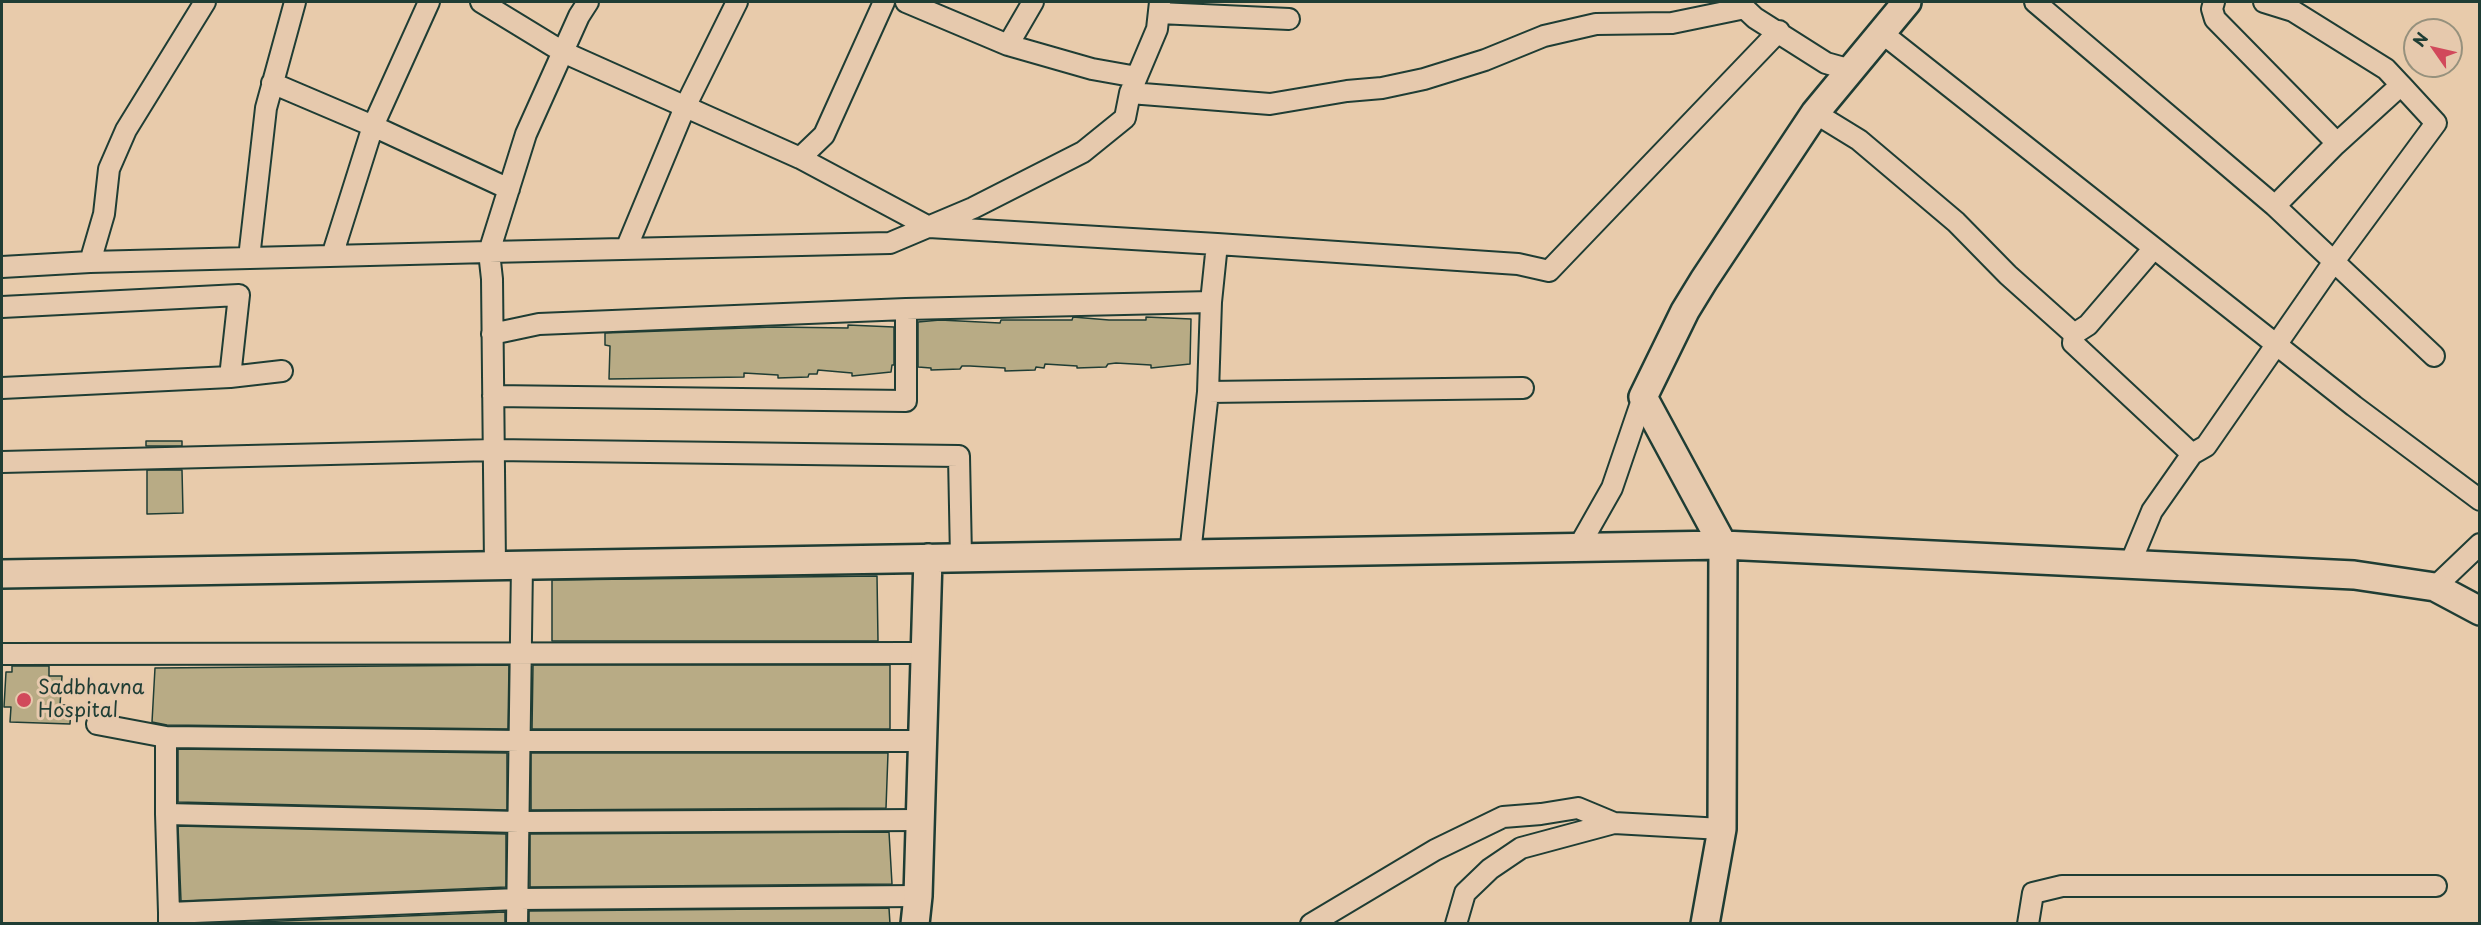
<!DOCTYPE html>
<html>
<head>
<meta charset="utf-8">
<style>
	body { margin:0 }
	#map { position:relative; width:2481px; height:925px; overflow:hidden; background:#e8cbab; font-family:"Playpen Sans",sans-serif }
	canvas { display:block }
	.frame { position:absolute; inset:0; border:3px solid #1f3d34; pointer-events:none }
	.north { position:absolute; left:2403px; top:18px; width:60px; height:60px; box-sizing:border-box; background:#e6c9ad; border:2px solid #96917d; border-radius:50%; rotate:304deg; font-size:16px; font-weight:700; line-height:24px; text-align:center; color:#1f3d34 }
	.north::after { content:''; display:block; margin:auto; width:21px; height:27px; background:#d1495b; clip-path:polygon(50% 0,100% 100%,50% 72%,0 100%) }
</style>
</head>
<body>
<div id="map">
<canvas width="2481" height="925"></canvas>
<div class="frame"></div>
<div class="north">N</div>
</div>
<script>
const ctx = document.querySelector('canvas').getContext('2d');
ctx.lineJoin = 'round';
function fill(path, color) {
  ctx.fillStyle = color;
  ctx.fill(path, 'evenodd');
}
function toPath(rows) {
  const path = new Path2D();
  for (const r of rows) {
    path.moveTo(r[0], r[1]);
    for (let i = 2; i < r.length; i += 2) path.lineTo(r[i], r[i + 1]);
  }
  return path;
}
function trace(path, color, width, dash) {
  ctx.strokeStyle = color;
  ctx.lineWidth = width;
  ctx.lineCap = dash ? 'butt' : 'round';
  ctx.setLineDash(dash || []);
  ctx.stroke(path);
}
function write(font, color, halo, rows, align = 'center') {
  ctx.font = font + ' "Playpen Sans",sans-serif';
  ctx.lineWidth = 6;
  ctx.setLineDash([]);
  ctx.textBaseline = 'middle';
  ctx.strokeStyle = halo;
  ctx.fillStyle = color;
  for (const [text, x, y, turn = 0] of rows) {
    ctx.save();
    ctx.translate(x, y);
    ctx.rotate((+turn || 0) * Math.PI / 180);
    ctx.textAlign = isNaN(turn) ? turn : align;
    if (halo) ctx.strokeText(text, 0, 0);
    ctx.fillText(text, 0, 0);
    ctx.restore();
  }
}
const building = toPath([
	[1073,317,1109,320,1146,320,1146,317,1191,319,1190,364,1151,368,1151,365,1116,363,1108,364,1106,367,1077,368,1077,366,1045,364,1044,368,1036,367,1035,370,1005,371,1005,368,970,366,962,366,960,369,931,370,931,368,918,367,918,322,940,320,1000,323,1001,320,1072,320,1073,317],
	[848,325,894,327,894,365,892,365,891,372,852,376,852,373,818,370,817,374,809,374,808,377,778,378,778,375,744,373,744,377,609,379,610,346,605,345,605,333,774,327,848,328,848,325],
	[146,441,182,441,182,446,146,446,146,441],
	[147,470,182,470,183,513,147,514,147,470],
	[877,576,878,641,552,641,552,580,877,576],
	[509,665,508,729,167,725,152,722,155,668,509,665],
	[533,665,890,665,890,729,532,729,533,665],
	[12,666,49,666,49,676,62,676,60,705,71,705,70,724,10,722,11,707,4,707,6,672,12,672,12,666],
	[178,749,507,753,507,810,178,802,178,749],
	[531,753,888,753,886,808,531,810,531,753],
	[178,826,506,834,506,887,181,901,178,826],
	[889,832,892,884,530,887,530,834,889,832],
	[889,908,890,924,529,924,529,911,889,908],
	[505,912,505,924,207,924,505,912]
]);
fill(building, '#b8ab85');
trace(building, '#1f3d34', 1.5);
const street = toPath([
	[481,2,563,52,800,158,929,227,1217,244,1211,302,1208,392,1190,554],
	[906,2,1008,45],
	[1033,2,1008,45,1092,69,1137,77],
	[1738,2,1755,18,1826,63,1851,70],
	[2035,2,2275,206,2434,356],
	[2214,2,2212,9,2215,19,2335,141,2335,145,2275,206],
	[2264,2,2293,11,2386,69,2401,85,2335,145],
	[1159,13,1289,19],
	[1882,33,2354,406,2480,500],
	[272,83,373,126,509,189],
	[1130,93,1270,104,1347,91,1382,88,1424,79,1485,60,1544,36,1596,24,1672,23,1745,8],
	[1815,113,1859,140,1956,222,2008,275,2074,334],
	[800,158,824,135,884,2],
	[1217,244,1518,264,1549,271,1779,31],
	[626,249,685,107,737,2],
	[332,256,373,126,429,2],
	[249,258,266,108,295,2],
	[90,262,489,252,526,134,579,16,588,2],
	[2,267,90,262,104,214,109,169,126,130,205,2],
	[2,307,239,295,230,377],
	[906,309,1211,302],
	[492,334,539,324,906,309,906,401,493,396],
	[2074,334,2073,343,2192,454],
	[2074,334,2088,325,2154,248],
	[2,388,230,377,282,371],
	[1208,392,1523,388],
	[2,462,494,450,959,456,961,558],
	[1578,548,1612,488,1643,397],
	[2130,564,2152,511,2192,454,2206,446,2335,260,2436,123,2401,85],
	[495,565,492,279,489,252,890,243,973,208,1083,152,1125,118,1130,93,1157,29,1160,2],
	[2435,587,2480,544],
	[2,654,925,653],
	[97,724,166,737],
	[166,814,166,737,520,741,922,741],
	[169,913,166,814,519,822,920,820],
	[169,924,169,913,518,899,918,896],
	[517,924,522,565],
	[1311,924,1435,850,1503,817,1541,814,1578,808,1614,823,1722,829],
	[1456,924,1465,893,1490,869,1521,848,1614,823],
	[2028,924,2033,893,2062,886,2436,886]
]);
const secondary = toPath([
	[2,574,1723,545,2354,575,2435,587,2480,611],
	[915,924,918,896,928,558],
	[1705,924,1722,829,1723,545,1643,397,1685,311,1704,280,1815,113,1907,2]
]);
trace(street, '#1f3d34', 24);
trace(secondary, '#1f3d34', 32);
trace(street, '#e6c9ad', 20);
trace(secondary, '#e6c9ad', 27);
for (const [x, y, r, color] of [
	[24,700,8,"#d1495b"]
]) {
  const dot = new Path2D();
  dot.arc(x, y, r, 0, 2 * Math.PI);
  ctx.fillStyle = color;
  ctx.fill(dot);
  trace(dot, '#e6c9ad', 2);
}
write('20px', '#1f3d34', '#e6c9ad', [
	["Sadbhavna",38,688],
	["Hospital",38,711]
], 'left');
</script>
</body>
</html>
